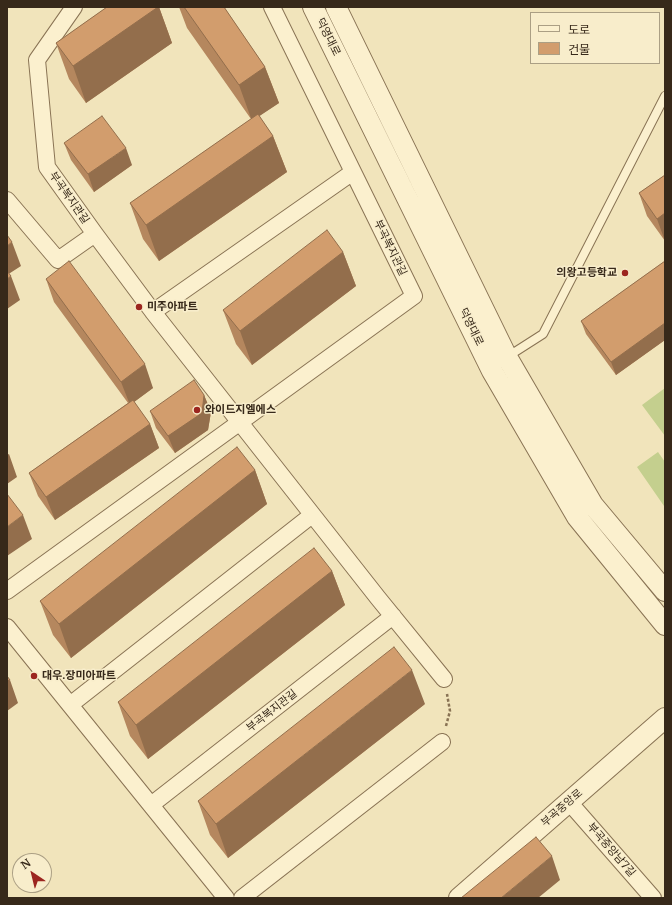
<!DOCTYPE html>
<html>
<head>
<meta charset="utf-8">
<style>
	body { margin:0 }
	#map { position:relative; width:672px; height:905px; overflow:hidden; background:#f1e4bb; font-family:Merriweather,"Noto Sans KR",serif }
	canvas { display:block }
	.frame { position:absolute; inset:0; border:8px solid #37291a; pointer-events:none }
	.legend { position:absolute; left:530px; top:12px; width:130px; height:52px; box-sizing:border-box; background:#f8edcb; border:1px solid #ab9f84; margin:0; padding:5px 7px; list-style:none; font-size:12px; color:#37291a }
	.legend li { display:flex; align-items:center; gap:8px; height:20px }
	.legend b { width:20px; border:1px solid #ab9f84 }
	.north { position:absolute; left:12px; top:853px; width:40px; height:40px; box-sizing:border-box; background:#f8edcb; border:1px solid #ab9f84; border-radius:50%; rotate:325deg; font-size:11px; font-weight:700; line-height:16px; text-align:center; color:#37291a }
	.north::after { content:''; display:block; margin:auto; width:14px; height:18px; background:#9c251f; clip-path:polygon(50% 0,100% 100%,50% 72%,0 100%) }
</style>
</head>
<body>
<div id="map">
<canvas width="672" height="905"></canvas>
<div class="frame"></div>
<ul class="legend">
<li><b style="height:5px;background:#fbf0ce"></b>도로</li>
<li><b style="height:11px;background:#d29d6d"></b>건물</li>
</ul>
<div class="north">N</div>
</div>
<script>
const ctx = document.querySelector('canvas').getContext('2d');
ctx.lineJoin = 'round';
function fill(path, color) {
  ctx.fillStyle = color;
  ctx.fill(path, 'evenodd');
}
function toPath(rows) {
  const path = new Path2D();
  for (const r of rows) {
    path.moveTo(r[0], r[1]);
    for (let i = 2; i < r.length; i += 2) path.lineTo(r[i], r[i + 1]);
  }
  return path;
}
function trace(path, color, width, dash) {
  ctx.strokeStyle = color;
  ctx.lineWidth = width;
  ctx.lineCap = dash ? 'butt' : 'round';
  ctx.setLineDash(dash || []);
  ctx.stroke(path);
}
function write(font, color, halo, rows, align = 'center') {
  ctx.font = font + ' Merriweather,"Noto Sans KR",serif';
  ctx.lineWidth = 3;
  ctx.setLineDash([]);
  ctx.textBaseline = 'middle';
  ctx.strokeStyle = halo;
  ctx.fillStyle = color;
  for (const [text, x, y, turn = 0] of rows) {
    ctx.save();
    ctx.translate(x, y);
    ctx.rotate((+turn || 0) * Math.PI / 180);
    ctx.textAlign = isNaN(turn) ? turn : align;
    if (halo) ctx.strokeText(text, 0, 0);
    ctx.fillText(text, 0, 0);
    ctx.restore();
  }
}
fill(toPath([
	[665,388,665,436,642,405],
	[658,452,665,462,664,506,637,467]
]), '#c4cf8e');
const service = toPath([
	[507,357,543,334,665,96]
]);
const minor = toPath([
	[74,7,37,60,47,167,95,234,153,312,378,598,444,679],
	[7,200,58,260,95,234],
	[153,312,353,172],
	[7,591,414,296,272,7],
	[7,627,226,898],
	[70,705,312,515],
	[569,802,653,898],
	[151,805,393,616],
	[242,898,442,742]
]);
const tertiary = toPath([
	[313,7,492,371,577,517,665,625],
	[336,7,507,357,593,505,665,591],
	[459,898,665,718]
]);
trace(service, '#897354', 10);
trace(minor, '#897354', 18);
trace(tertiary, '#897354', 22);
trace(toPath([
	[446,726,450,711,447,694]
]), '#897354', 2.5, [3, 2]);
trace(service, '#fbf0ce', 8);
trace(minor, '#fbf0ce', 16);
trace(tertiary, '#fbf0ce', 20);
fill(toPath([
	[107,7,159,7,172,43,86,103,69,79,56,43],
	[179,7,224,7,265,67,279,103,259,116,273,136,287,172,159,261,143,239,130,203,251,119,187,28],
	[64,143,132,165,94,192,71,160],
	[665,175,665,241,647,216,639,193],
	[343,252,356,286,252,365,236,344,223,310],
	[665,261,665,340,616,375,586,334,581,321],
	[46,279,153,388,134,402,150,424,159,448,55,520,38,496,29,473,128,403,54,302],
	[204,395,211,412,208,430,175,453,156,428,150,411],
	[255,470,267,504,71,658,53,635,40,601],
	[332,571,345,605,148,759,130,736,118,702],
	[425,704,228,858,210,835,198,801]
]), '#b5875e');
fill(toPath([
	[158,7,159,7,172,43,86,103,73,66],
	[265,67,279,103,252,121,239,85],
	[273,136,287,172,159,261,146,225],
	[126,148,132,165,94,192,88,174],
	[665,213,665,241,657,219],
	[12,242,21,266,7,275,7,246],
	[343,252,356,286,252,365,240,331],
	[11,276,20,300,7,309,7,279],
	[665,323,665,340,616,375,611,362],
	[145,364,153,388,130,405,121,382],
	[204,395,211,412,208,430,175,453,168,436],
	[150,424,159,448,55,520,46,497],
	[9,454,17,477,7,484,7,455],
	[255,470,267,504,71,658,59,624],
	[23,515,32,539,7,556,7,527],
	[332,571,345,605,148,759,136,725],
	[412,670,425,704,228,858,216,824],
	[10,680,18,703,7,711,7,681],
	[552,856,560,880,538,898,501,898]
]), '#936e4c');
const building = toPath([
	[107,7,158,7,73,66,56,43,107,7],
	[184,7,224,7,265,67,239,85,184,7],
	[258,114,273,136,146,225,130,203,258,114],
	[102,116,126,148,88,174,64,143,102,116],
	[665,175,665,213,657,219,639,193,665,175],
	[327,230,343,252,240,331,223,310,327,230],
	[7,235,12,242,7,246,7,235],
	[69,261,145,364,121,382,46,279,69,261],
	[665,261,665,323,611,362,581,321,665,261],
	[7,271,11,276,7,279,7,271],
	[194,380,204,395,202,413,168,436,150,411,194,380],
	[133,400,150,424,46,497,29,473,133,400],
	[237,447,255,470,59,624,40,601,237,447],
	[7,494,23,515,7,527,7,494],
	[314,548,332,571,136,725,118,702,314,548],
	[394,647,412,670,216,824,198,801,394,647],
	[7,676,10,680,7,681,7,676],
	[536,837,552,856,501,898,461,898,536,837]
]);
fill(building, '#d29d6d');
trace(building, '#936e4c', 1);
for (const [x, y, r, color] of [
	[625,273,4,"#9c251f"],
	[139,307,4,"#9c251f"],
	[197,410,4,"#9c251f"],
	[34,676,4,"#9c251f"]
]) {
  const dot = new Path2D();
  dot.arc(x, y, r, 0, 2 * Math.PI);
  ctx.fillStyle = color;
  ctx.fill(dot);
  trace(dot, '#f8edcb', 1.5);
}
write('11px', '#37291a', '#f8edcb', [
	["덕영대로",328,37,64],
	["부곡복지관길",69,198,55],
	["부곡복지관길",390,248,64],
	["덕영대로",471,327,64],
	["부곡복지관길",272,711,-38],
	["부곡중앙로",562,808,-41],
	["부곡중앙남7길",611,850,49]
]);
write('bold 11px', '#37291a', '#f8edcb', [
	["의왕고등학교",617,273,"right"],
	["미주아파트",147,307],
	["와이드지엘에스",205,410],
	["대우.장미아파트",42,676]
], 'left');
</script>
</body>
</html>
